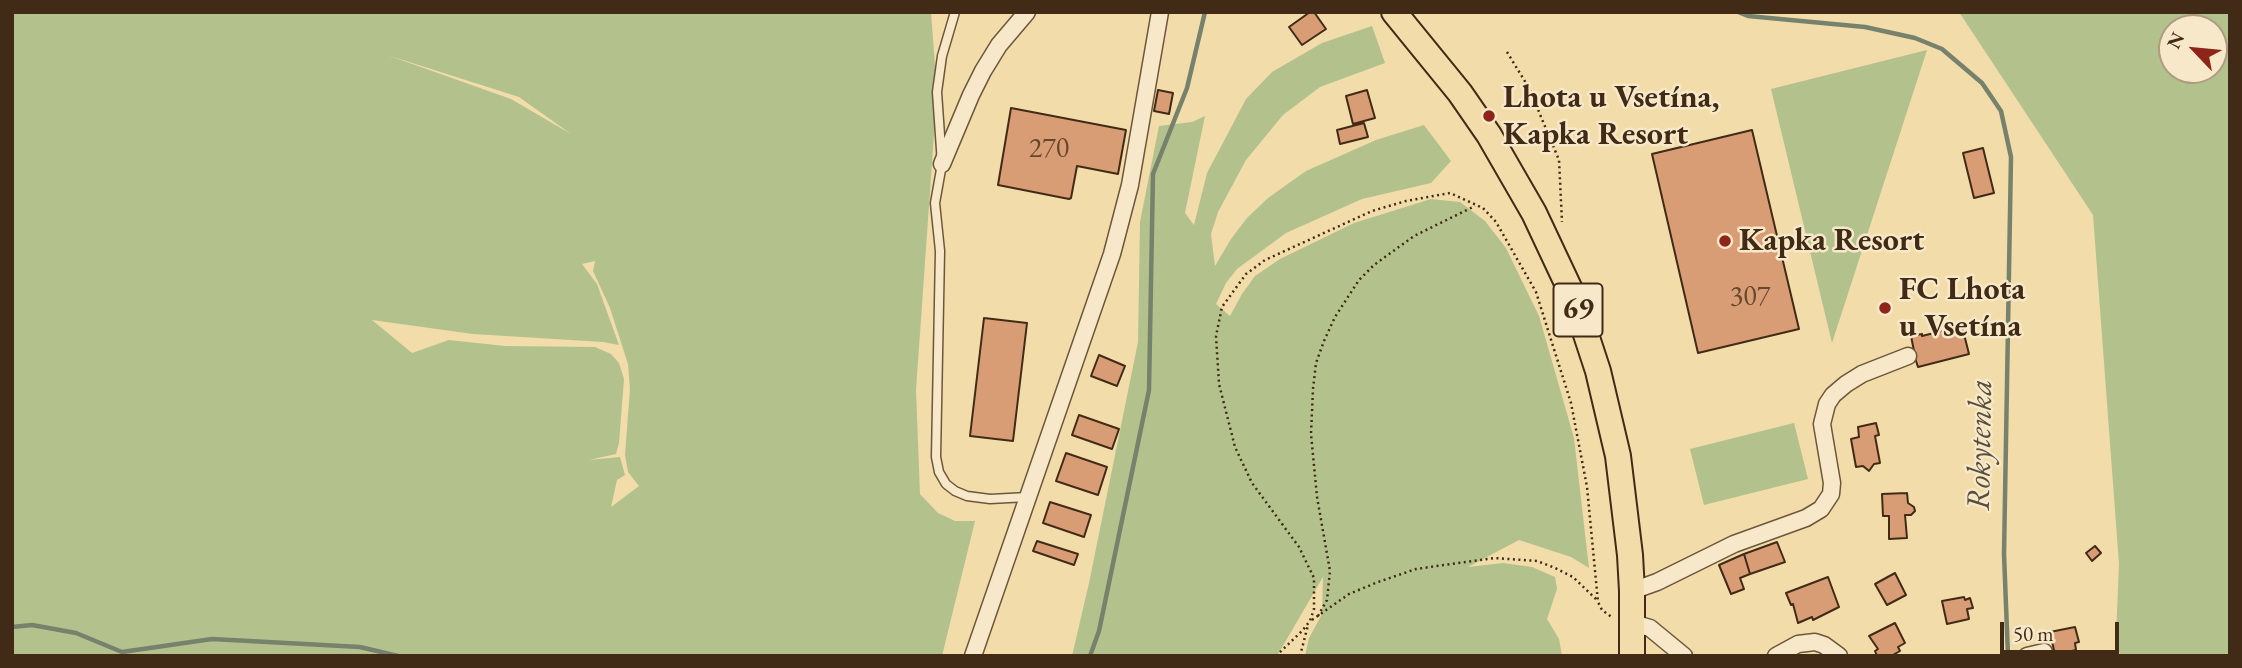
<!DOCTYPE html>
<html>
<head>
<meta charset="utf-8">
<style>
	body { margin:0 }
	#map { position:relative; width:2242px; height:668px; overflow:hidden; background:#f1dcaa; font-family:"EB Garamond",serif }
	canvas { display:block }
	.frame { position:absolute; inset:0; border:14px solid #412b17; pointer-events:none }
	.north { position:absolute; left:2158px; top:14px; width:70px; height:70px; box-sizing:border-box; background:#f6e8c8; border:2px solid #ae9c81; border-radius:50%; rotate:296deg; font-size:19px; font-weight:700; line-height:28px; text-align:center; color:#412b17 }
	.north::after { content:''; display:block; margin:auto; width:24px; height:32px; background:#8f2418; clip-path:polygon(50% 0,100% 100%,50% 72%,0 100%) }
	.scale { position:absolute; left:2000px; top:622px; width:119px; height:32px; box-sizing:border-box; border:4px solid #412b17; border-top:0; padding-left:9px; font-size:21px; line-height:24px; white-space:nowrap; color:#412b17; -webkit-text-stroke:5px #f6e8c8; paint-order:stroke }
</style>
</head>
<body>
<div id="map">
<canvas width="2242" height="668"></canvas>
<div class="frame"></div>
<div class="north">N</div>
<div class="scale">50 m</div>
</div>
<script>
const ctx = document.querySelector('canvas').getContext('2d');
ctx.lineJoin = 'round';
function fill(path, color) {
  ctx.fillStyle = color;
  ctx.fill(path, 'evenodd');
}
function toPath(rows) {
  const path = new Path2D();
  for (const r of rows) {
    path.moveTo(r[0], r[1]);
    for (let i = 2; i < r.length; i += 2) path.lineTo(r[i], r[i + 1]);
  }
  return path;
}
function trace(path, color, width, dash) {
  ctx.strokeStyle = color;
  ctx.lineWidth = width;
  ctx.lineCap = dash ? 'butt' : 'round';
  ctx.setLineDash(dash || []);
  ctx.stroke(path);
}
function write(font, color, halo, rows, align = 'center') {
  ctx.font = font + ' "EB Garamond",serif';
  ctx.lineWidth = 5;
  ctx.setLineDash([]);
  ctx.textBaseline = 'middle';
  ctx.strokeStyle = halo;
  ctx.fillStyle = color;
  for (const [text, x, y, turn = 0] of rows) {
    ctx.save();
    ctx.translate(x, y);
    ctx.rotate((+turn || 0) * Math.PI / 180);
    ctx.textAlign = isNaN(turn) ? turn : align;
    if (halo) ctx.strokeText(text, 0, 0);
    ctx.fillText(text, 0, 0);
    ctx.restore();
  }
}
fill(toPath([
	[12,12,931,12,937,92,916,390,920,494,938,513,955,521,975,521,942,656,12,656],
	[387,55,519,97,571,134,511,99],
	[595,261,593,271,610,308,628,364,630,389,625,455,628,472,639,486,611,507,617,480,625,475,620,457,589,460,616,454,619,443,624,379,619,363,611,354,595,347,505,346,449,340,412,353,372,320,473,334,603,342,619,345,597,284,582,264],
	[1959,12,2230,12,2230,656,2120,656,2116,636,2119,564,2093,215],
	[2172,28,2214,28,2214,70,2172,70],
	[1372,26,1385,63,1320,87,1283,115,1246,160,1218,212,1211,234,1215,266,1231,239,1247,218,1268,198,1306,171,1376,140,1424,125,1451,161,1431,183,1362,199,1286,233,1237,269,1226,283,1216,304,1230,316,1242,294,1255,276,1280,259,1354,223,1431,199,1460,202,1485,221,1506,248,1539,316,1574,438,1589,568,1571,557,1519,540,1468,567,1503,563,1532,567,1555,577,1557,589,1547,619,1559,639,1562,656,1305,656,1309,638,1322,614,1323,577,1277,656,1072,656,1089,583,1138,342,1140,222,1159,126,1192,122,1205,116,1185,213,1194,225,1207,173,1246,99,1272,72,1322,43],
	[1927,50,1832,343,1771,89],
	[1794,423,1808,479,1704,505,1690,449]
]), '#b3c28d');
trace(toPath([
	[1738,12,1748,16,1865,27,1915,38,1942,49,1982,83,2001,111,2011,157,2004,554,2008,656],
	[12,627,32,625,76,633,122,652,212,639,360,647,398,656],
	[1090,656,1099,631,1149,390,1153,174,1187,88,1205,12]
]), '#77826d', 4.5);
const building = toPath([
	[1310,12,1314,12,1326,29,1302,45,1289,27,1310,12],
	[1158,90,1173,93,1169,114,1154,111,1158,90],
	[1367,90,1375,118,1353,124,1346,96,1367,90],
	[1011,108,1126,130,1118,174,1077,166,1071,198,1069,199,998,185,1011,108],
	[1364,123,1368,137,1340,144,1337,130,1364,123],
	[1752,130,1799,329,1698,353,1652,154,1752,130],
	[1983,148,1994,193,1974,198,1963,153,1983,148],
	[984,318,1027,323,1013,441,970,436,984,318],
	[1962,326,1969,354,1918,367,1914,355,1910,351,1914,351,1911,336,1922,334,1922,336,1962,326],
	[1099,355,1125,366,1117,386,1091,376,1099,355],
	[1079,415,1119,429,1112,449,1072,435,1079,415],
	[1876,423,1879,435,1875,436,1880,463,1874,464,1869,471,1863,466,1856,467,1851,439,1859,437,1858,427,1876,423],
	[1066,453,1107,467,1098,495,1056,481,1066,453],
	[1907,493,1908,503,1914,507,1915,511,1911,515,1905,515,1907,538,1889,539,1889,516,1883,516,1882,494,1907,493],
	[1050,502,1091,515,1084,537,1043,523,1050,502],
	[1037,541,1078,554,1074,565,1033,551,1037,541],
	[1777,542,1785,562,1750,574,1744,554,1777,542],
	[2095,546,2101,553,2092,561,2086,553,2095,546],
	[1744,554,1750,574,1740,578,1744,589,1731,594,1719,565,1744,554],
	[1895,573,1906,595,1887,605,1875,584,1895,573],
	[1828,577,1839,607,1813,620,1812,617,1798,623,1793,604,1791,605,1786,593,1828,577],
	[1964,597,1965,600,1970,598,1973,608,1967,609,1969,619,1947,624,1942,601,1964,597],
	[1895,623,1905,643,1898,647,1900,651,1891,656,1877,656,1875,651,1878,649,1869,636,1895,623],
	[2075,627,2079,642,2075,643,2076,650,2055,655,2050,632,2075,627]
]);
fill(building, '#d99d76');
trace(building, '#412b17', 2);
const service = toPath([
	[955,12,942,56,937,92,942,164,935,203,940,251,936,457,939,472,946,484,955,491,967,496,990,499,1028,497]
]);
const minor = toPath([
	[942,164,971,95,983,71,999,45,1027,12],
	[1632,591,1657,582,1734,544,1806,518,1821,509,1831,494,1832,483,1822,424,1827,404,1833,395,1846,384,1862,374,1908,356],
	[1633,623,1650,628,1684,656],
	[973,656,1112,254,1130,185,1160,12],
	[1776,656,1798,644,1815,642,1824,645,1839,656],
	[2027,656,2044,652]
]);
const primary = toPath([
	[1394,12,1460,93,1489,135,1534,213,1574,298,1598,371,1618,456,1630,555,1632,591,1632,656]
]);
trace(service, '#6d573c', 11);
trace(minor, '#6d573c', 19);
trace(primary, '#412b17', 28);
trace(toPath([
	[1507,52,1529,88,1559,160,1562,222],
	[1318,616,1327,600,1330,571,1317,497,1311,434,1313,389,1316,363,1324,341,1335,317,1359,280,1374,265,1414,236,1475,206],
	[1312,620,1349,594,1378,582,1416,569,1494,558,1537,561,1555,568,1573,577,1597,600],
	[1276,656,1302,631,1310,621,1314,609,1314,578,1299,547,1252,483,1235,447,1219,384,1216,336,1222,307,1246,274,1265,260,1372,211,1406,201,1450,193,1483,208,1496,222,1536,292,1571,403,1587,487,1598,602,1602,610,1613,618],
	[1300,656,1308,625]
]), '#412b17', 2.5, [2, 3.5]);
trace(service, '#f6e8c8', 8);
trace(minor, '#f6e8c8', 16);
trace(primary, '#f1dcaa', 24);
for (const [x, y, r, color] of [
	[1489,116,7,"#8f2418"],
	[1725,241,7,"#8f2418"],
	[1885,308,7,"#8f2418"]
]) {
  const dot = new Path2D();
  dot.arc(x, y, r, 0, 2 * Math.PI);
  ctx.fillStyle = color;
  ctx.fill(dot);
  trace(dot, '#f6e8c8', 2.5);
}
write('28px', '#67482f', null, [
	["270",1049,149],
	["307",1750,297]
]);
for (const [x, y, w] of [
	[1578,310,49]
]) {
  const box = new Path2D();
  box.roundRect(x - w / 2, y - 26.5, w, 53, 5);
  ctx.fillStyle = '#f6e8c8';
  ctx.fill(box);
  trace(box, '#412b17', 2);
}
write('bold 30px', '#412b17', null, [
	["69",1578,310]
]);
write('bold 32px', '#412b17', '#f6e8c8', [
	["Lhota u Vsetína,",1503,98],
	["Kapka Resort",1503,135],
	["Kapka Resort",1739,241],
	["FC Lhota",1899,290],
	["u Vsetína",1899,327]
], 'left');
write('italic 33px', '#584f3b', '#f6e8c8', [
	["Rokytenka",1981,445,-89]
]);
</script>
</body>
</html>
